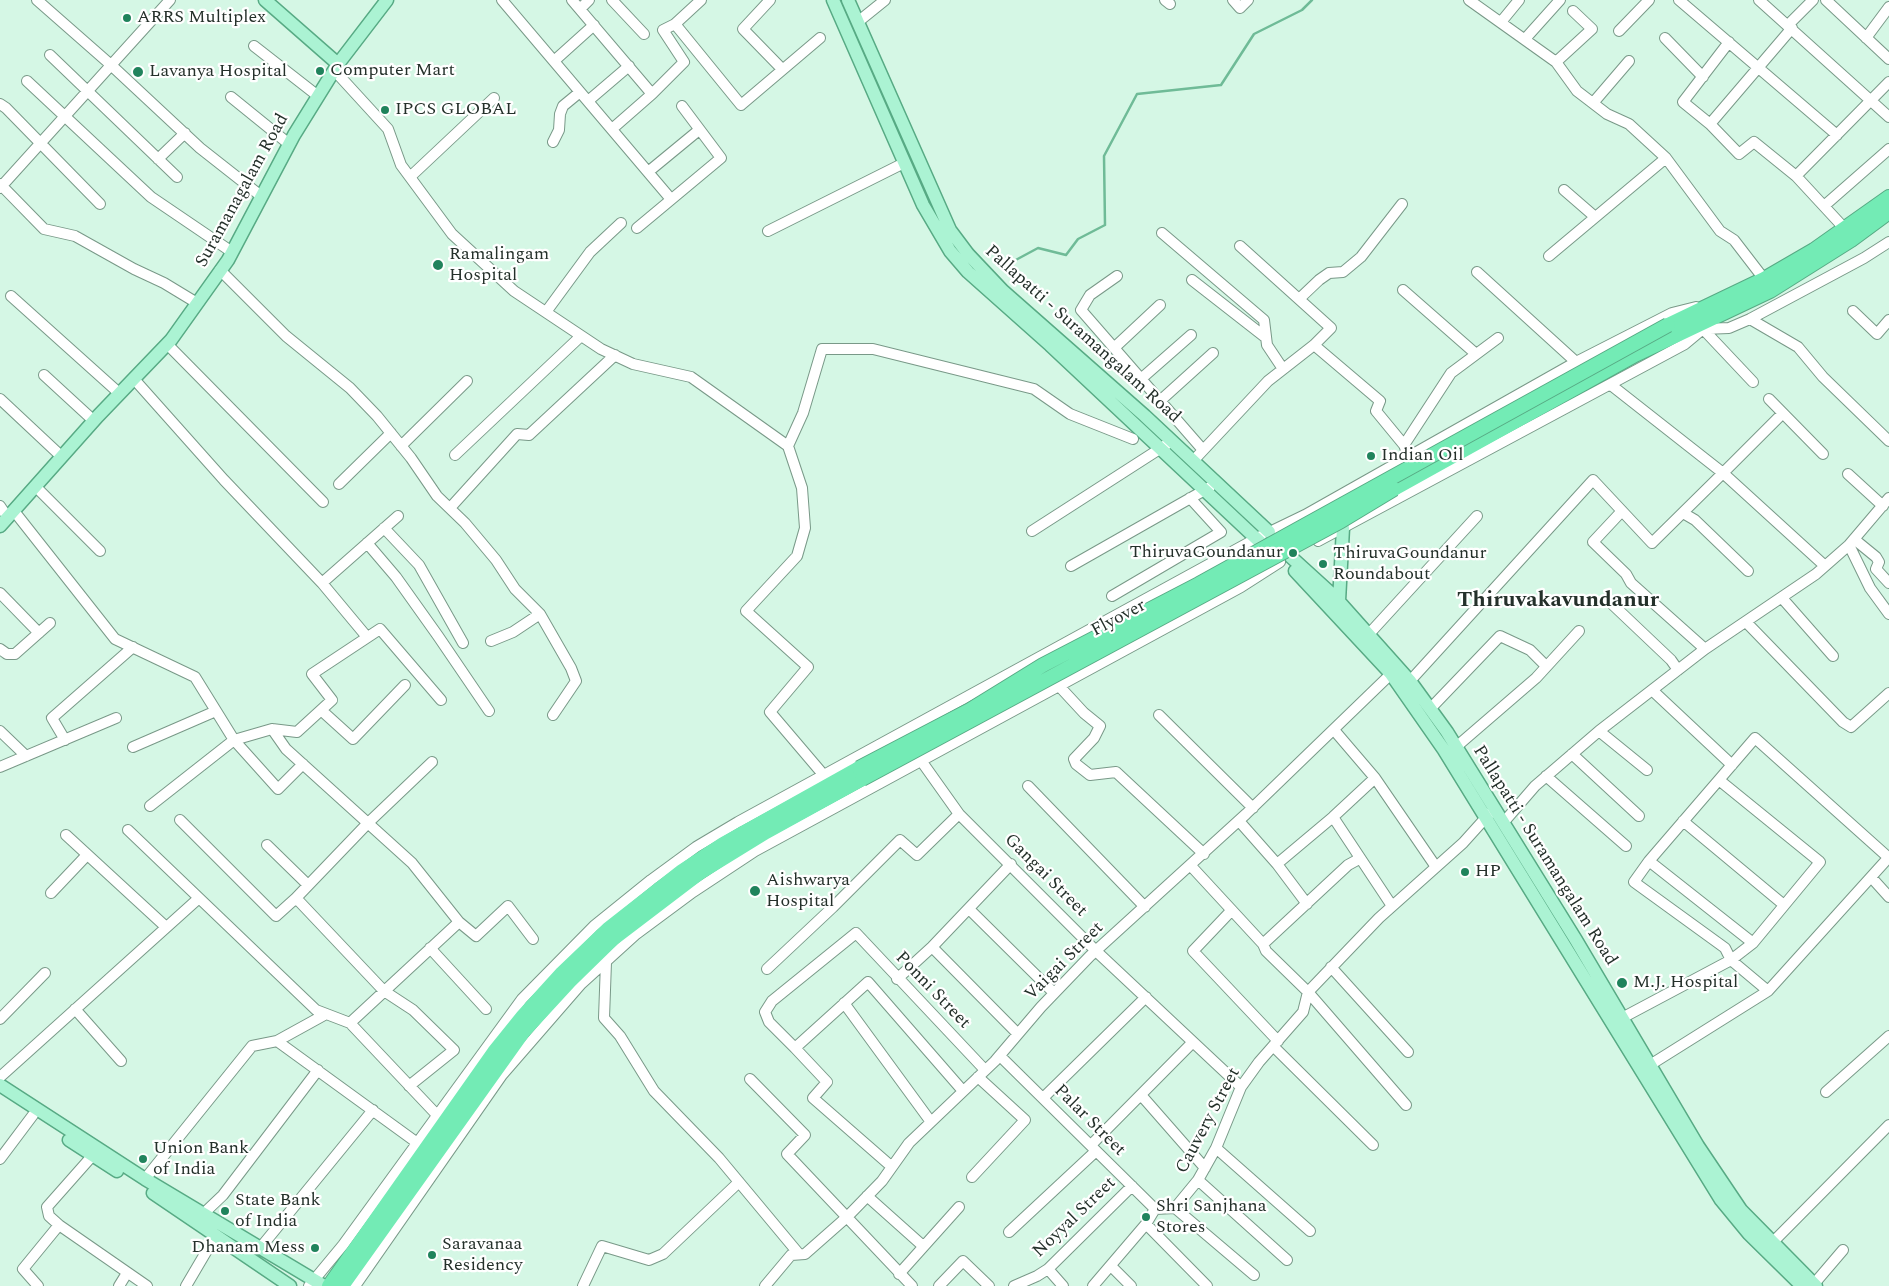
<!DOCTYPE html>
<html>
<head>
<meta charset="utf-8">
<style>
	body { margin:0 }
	canvas { display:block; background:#d5f7e5 }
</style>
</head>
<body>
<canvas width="1889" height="1286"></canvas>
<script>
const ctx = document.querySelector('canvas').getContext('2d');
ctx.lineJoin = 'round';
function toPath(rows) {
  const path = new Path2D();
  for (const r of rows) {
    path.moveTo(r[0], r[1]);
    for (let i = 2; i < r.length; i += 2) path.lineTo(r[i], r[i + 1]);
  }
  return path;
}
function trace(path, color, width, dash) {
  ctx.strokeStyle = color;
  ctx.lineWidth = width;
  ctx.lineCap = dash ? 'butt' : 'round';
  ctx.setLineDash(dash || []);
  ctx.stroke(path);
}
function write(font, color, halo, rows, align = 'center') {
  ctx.font = font + ' Spectral,serif';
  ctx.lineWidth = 4.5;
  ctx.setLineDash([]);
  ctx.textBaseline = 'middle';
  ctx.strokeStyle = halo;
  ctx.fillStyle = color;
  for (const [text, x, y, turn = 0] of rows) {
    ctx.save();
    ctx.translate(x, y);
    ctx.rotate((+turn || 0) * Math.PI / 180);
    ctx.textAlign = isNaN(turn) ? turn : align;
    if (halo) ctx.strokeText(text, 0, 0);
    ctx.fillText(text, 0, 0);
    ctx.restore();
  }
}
trace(toPath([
	[1012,262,1038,248,1066,255,1078,239,1105,225,1104,156,1137,94,1221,85,1254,34,1302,10,1312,0]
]), '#6fbb97', 2.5);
const minor = toPath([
	[37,0,111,65,200,148,261,196],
	[502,0,670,198],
	[572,0,652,94,612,129],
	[612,0,644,34],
	[770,0,743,29,782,69],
	[1165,0,1170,4],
	[1233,0,1240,8,1248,0],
	[1469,0,1556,62,1577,91,1607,114,1629,124,1666,158,1720,231,1734,240,1764,279],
	[1679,0,1837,135],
	[1759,0,1889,117],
	[1826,0,1889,59],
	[580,9,589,0],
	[859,21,885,0],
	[1501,22,1519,0],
	[675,24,741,105,820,38],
	[1788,25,1813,0],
	[1792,28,1710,124,1739,154,1754,142,1796,176,1889,82],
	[1619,31,1649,0],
	[1665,38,1703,77],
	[1866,38,1889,7],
	[1525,39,1560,0],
	[254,46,318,96],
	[50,55,177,177],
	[554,61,594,25],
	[1556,62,1592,29,1573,11],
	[334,70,388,129,401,165,452,234,514,291,601,349,633,364,691,377,788,446,802,488,805,528,797,556,746,611,808,667,770,712,827,779],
	[27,81,151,197,232,252],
	[652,94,684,62,663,30,675,24,701,0],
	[231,97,289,144],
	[588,101,629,66],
	[1593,103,1629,61],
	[0,104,6,108,100,204],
	[1710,124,1683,102,1729,42],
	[553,142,559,130,560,114,563,106,580,92],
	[158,159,185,133],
	[648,172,699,130],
	[1796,176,1845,229],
	[410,177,494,98],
	[0,184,44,229,75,236,134,269,164,283,197,303],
	[0,188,170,0],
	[1564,190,1594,216],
	[1824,206,1889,149],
	[637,228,721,158,682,106],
	[768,231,904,163],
	[1162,233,1264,320,1267,345,1283,369],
	[1549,256,1666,158],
	[220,270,286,336,350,388,377,416,411,458,437,496,465,523,496,560,515,589,540,614,571,668,576,681,553,715],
	[1477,272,1576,362],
	[1117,276,1090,295,1081,310,1203,450],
	[1192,280,1265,337],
	[1403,290,1476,354],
	[11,296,119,393],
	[1299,299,1319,280,1329,273,1343,272,1361,257,1402,204],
	[1853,311,1877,334,1889,320],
	[546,312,590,252,621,223],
	[1750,319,1798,347,1823,377,1889,441],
	[1703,329,1729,328,1750,319,1864,258,1889,242],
	[1703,329,1753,382],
	[167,344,323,502],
	[1314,345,1380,401,1376,411,1404,445,1408,455],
	[1114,348,1160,305],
	[44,375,94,421],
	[1142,378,1191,335],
	[134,379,224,480,322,583,367,637],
	[0,399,62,457],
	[1769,399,1823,454],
	[1161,400,1213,353],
	[1782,414,1723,473,1825,566],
	[1404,445,1451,373,1498,338],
	[401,446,467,381],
	[788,446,803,413,822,349,873,349,1034,389,1070,414,1133,439],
	[455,455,581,336],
	[1193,461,1268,381,1314,345,1331,328,1240,246],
	[1848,474,1883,506],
	[339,484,391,433],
	[35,486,100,551],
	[0,506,8,518],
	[450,508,517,434,529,435,615,355],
	[14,511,115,639,195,677,234,740,272,729,297,732,332,700,312,674,380,629,441,700],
	[1622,511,1593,542,1626,574,1631,583,1705,649],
	[1683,513,1695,520,1748,571],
	[384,528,419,565,463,643],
	[1274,530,1305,515,1576,362,1672,313,1696,307],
	[1032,531,1172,441],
	[1854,539,1876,557,1879,562,1876,569,1889,583],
	[1318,541,1685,344,1709,324],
	[367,543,396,577,438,636,489,711],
	[1849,545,1870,588,1889,614],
	[1071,566,1210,487],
	[322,583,398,516],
	[0,593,39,633],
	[1112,596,1221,532,1190,498],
	[1782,598,1833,656],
	[1612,604,1671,660,1678,670],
	[1746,622,1843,722,1851,727,1889,693],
	[1369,634,1477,516],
	[491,641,513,632,540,614],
	[0,649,7,654,15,654,50,623],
	[1410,681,1593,480,1652,543,1723,473,1611,385],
	[1059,686,1084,713,1100,726,1094,738,1074,759,1076,764,1090,775,1116,772,1204,854],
	[1652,690,1732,765],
	[1430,709,1500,636,1530,650,1546,666],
	[321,710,353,739,405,685],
	[1159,715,1253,808],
	[272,729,286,749,412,863,459,922,350,1023],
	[1334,730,1375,778,1436,867],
	[0,731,26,756],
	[1599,731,1647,770],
	[65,740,52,718,133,647],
	[133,747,216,711],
	[1456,747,1536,678,1579,631],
	[1572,754,1639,816],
	[922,762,959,814,1096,951,1241,1087],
	[0,767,116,718],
	[1546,776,1626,846],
	[1028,786,1145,907],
	[150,806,234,740,278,789,303,764],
	[1333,817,1392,906],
	[180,820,276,916,296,898],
	[1239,821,1277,864,1307,904],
	[1683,821,1784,905],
	[1503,823,1535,786,1599,731,1705,649,1816,574,1849,545,1889,498],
	[128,830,316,1010,350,1023,437,1115],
	[66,835,166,927],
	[267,845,308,885],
	[1649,861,1753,943],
	[1277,864,1333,817,1375,778],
	[1191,866,1263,944,1266,951,1308,992,1406,1105],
	[1871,877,1889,897],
	[51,893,87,855],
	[969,909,1054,993],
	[1231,911,1193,951,1278,1041],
	[459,922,476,936,508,906,533,939],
	[1263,944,1348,865,1359,859],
	[932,947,1018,1034],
	[430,948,486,1009],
	[606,962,604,1018,620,1036,654,1091,719,1158,799,1254],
	[1331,967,1408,1052],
	[767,969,833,907,900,840,917,855,959,814],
	[897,979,932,947,1011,864],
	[1768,991,1731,960,1725,948,1634,882,1649,861,1755,738,1889,858],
	[844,1003,931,1122],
	[75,1009,121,1061],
	[1622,1018,1731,960,1753,943,1820,862,1719,780],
	[0,1019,45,973],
	[277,1041,326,1014],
	[1273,1046,1373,1145],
	[795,1048,827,1082,813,1098,892,1167],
	[1000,1056,1155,1209],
	[1650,1065,1768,991,1889,857],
	[0,1077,199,898],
	[750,1079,805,1135,787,1154,912,1286],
	[409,1086,454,1050,413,1010,384,991,296,898,368,823,432,762],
	[963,1091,868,982,795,1048,769,1022,765,1012,772,1001,856,933,985,1070],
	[1826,1092,1889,1036],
	[1141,1095,1205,1168],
	[1043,1098,1146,997],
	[1091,1145,1193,1042],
	[1216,1148,1310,1231],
	[0,1159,33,1115],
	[972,1177,1025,1120,978,1077],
	[145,1179,252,1046,277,1041,416,1142],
	[1198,1180,1287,1260],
	[867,1196,923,1246],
	[1175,1208,1254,1275],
	[203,1214,223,1195,318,1070],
	[1146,1224,1207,1286],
	[59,1225,49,1216,47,1207,93,1155],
	[1009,1232,1096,1151],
	[261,1247,373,1110],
	[1768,1247,1889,1125],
	[1111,1266,1131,1286],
	[1048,1269,1063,1286],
	[899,1274,959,1207],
	[1814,1284,1843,1250],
	[38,1286,23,1269,59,1225,147,1286],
	[119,1286,127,1273],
	[186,1286,216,1235],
	[309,1286,343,1245,522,999,594,926,651,880,696,847,738,822,1261,536],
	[355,1286,502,1075,581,984,635,935,693,892,755,851,1241,587,1280,562],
	[583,1286,602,1246,649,1260,663,1254,739,1182],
	[765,1286,791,1255,805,1254,847,1217,882,1181,909,1143,995,1061,1041,1007,1090,956,1246,814,1395,670],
	[939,1286,963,1261,989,1286],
	[1014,1286,1037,1276,1048,1269,1132,1186],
	[1093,1286,1146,1224,1155,1209,1175,1208,1198,1180,1216,1148,1241,1087,1259,1062,1303,1012,1308,992,1379,918,1463,843,1490,813]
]);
const major = toPath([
	[265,0,338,64],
	[833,0,923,205,950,251,968,272,1050,345,1261,543],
	[848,0,950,230,968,254,1003,291,1145,416,1269,532],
	[0,526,98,416,171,340,228,260,294,135,338,64,387,0],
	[1291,557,1335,597,1410,681,1447,732,1576,940,1698,1146,1741,1210,1816,1286],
	[1295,571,1391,674,1444,750,1721,1200,1749,1234,1802,1286],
	[1339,601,1343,528],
	[0,1085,145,1179,324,1286],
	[69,1140,117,1171],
	[153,1193,290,1286]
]);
const highway = toPath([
	[1668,325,1764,279,1814,250,1889,197],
	[1394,489,1635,355,1770,291,1851,240,1889,212],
	[329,1286,494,1052,523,1016,562,973,608,929,682,871,723,844,859,768],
	[342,1286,524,1031,570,981,613,939,701,872,766,832,862,779]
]);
trace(minor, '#799988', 12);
trace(major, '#57aa84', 15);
trace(highway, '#57aa84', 16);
trace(minor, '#fff', 10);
trace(major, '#abf3d3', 12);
trace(highway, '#73ebb5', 14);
const highwayBridge = toPath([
	[859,768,970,710,1043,665,1199,584,1668,325],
	[862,779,1341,521,1394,489]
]);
trace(highwayBridge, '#57aa84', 16, []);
trace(highwayBridge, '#73ebb5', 14);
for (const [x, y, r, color] of [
	[127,18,5,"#20835c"],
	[320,71,5,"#20835c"],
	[138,72,6,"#20835c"],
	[385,110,5,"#20835c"],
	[438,265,6,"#20835c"],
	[1371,456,5,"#20835c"],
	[1293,553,5,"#20835c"],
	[1323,564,5,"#20835c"],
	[1465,872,5,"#20835c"],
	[755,891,6,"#20835c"],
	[1622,983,6,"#20835c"],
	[143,1159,5,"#20835c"],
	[225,1211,5,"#20835c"],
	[1146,1217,5,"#20835c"],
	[315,1248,5,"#20835c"],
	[432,1255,5,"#20835c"]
]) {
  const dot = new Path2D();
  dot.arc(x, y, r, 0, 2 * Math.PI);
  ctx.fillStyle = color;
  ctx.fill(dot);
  trace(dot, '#fff', 2);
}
write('18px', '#24302a', '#fff', [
	["ARRS Multiplex",137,18],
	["Computer Mart",330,71],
	["Lavanya Hospital",149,72],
	["IPCS GLOBAL",395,110],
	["Ramalingam",449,255],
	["Hospital",449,276],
	["Indian Oil",1381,456],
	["ThiruvaGoundanur",1283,553,"right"],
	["ThiruvaGoundanur",1333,554],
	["Roundabout",1333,575],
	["HP",1475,872],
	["Aishwarya",766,881],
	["Hospital",766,902],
	["M.J. Hospital",1633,983],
	["Union Bank",153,1149],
	["of India",153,1170],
	["State Bank",235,1201],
	["of India",235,1222],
	["Shri Sanjhana",1156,1207],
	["Stores",1156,1228],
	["Saravanaa",442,1245],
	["Residency",442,1266],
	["Dhanam Mess",305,1248,"right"]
], 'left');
write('18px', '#24302a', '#fff', [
	["Suramanagalam Road",243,191,-61],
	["Pallapatti - Suramangalam Road",1082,335,42],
	["Flyover",1119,619,-28],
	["Pallapatti - Suramangalam Road",1544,856,58],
	["Gangai Street",1045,876,45],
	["Vaigai Street",1065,962,-45],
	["Ponni Street",932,991,46],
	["Palar Street",1089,1121,45],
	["Cauvery Street",1209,1121,-62],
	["Noyyal Street",1075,1218,-44]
]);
write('bold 22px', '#24302a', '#fff', [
	["Thiruvakavundanur",1558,602]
]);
</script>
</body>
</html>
